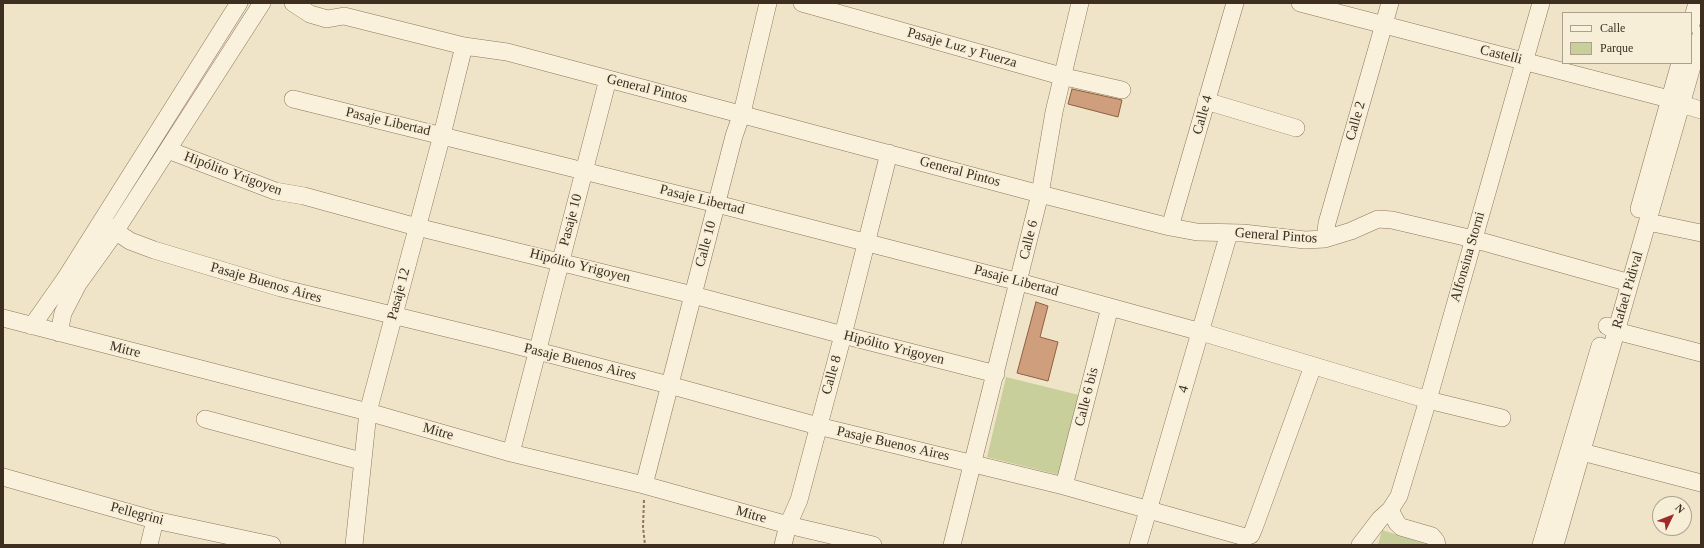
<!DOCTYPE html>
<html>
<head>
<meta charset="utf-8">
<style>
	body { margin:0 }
	#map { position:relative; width:1704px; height:548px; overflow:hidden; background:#f0e4c8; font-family:"Times New Roman",serif }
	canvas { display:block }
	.frame { position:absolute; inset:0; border:4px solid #3d2e20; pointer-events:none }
	.legend { position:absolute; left:1562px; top:12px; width:130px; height:52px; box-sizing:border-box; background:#f7eed8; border:1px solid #ada18e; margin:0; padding:5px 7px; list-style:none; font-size:12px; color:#3d2e20 }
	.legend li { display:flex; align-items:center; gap:8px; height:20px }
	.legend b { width:20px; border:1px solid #ada18e }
	.north { position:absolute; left:1652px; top:496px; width:40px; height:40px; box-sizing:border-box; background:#f7eed8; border:1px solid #ada18e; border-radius:50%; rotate:47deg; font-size:11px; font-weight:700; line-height:16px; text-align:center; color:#3d2e20 }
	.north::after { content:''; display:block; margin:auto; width:14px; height:18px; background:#9e2a2b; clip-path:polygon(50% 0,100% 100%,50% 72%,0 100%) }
</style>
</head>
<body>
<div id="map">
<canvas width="1704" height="548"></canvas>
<div class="frame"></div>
<ul class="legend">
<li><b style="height:5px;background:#faf1dc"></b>Calle</li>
<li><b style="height:11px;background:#c9cf9b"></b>Parque</li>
</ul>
<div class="north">N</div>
</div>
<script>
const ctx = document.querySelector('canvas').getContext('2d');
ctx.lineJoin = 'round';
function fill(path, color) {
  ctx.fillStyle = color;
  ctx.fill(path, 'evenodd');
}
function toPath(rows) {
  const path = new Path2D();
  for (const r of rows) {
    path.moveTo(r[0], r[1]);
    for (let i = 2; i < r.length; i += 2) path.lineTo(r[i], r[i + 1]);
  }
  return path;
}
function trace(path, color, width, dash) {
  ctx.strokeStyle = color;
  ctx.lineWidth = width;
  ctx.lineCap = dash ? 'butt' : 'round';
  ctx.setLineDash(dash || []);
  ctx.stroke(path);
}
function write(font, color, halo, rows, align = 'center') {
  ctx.font = font + ' "Times New Roman",serif';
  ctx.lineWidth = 3.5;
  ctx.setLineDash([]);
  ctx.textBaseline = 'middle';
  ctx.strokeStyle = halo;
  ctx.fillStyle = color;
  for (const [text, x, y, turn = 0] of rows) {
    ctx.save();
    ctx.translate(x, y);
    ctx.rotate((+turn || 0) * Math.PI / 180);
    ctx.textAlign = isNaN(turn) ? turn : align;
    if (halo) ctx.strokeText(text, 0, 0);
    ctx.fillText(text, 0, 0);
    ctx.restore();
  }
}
fill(toPath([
	[1006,377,1079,395,1059,475,987,457],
	[1382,530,1429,545,1378,545]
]), '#c9cf9b');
const building = toPath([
	[1072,89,1122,100,1118,117,1068,104,1072,89],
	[1036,302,1048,306,1040,337,1058,342,1048,381,1017,373,1036,302]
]);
fill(building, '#cf9f7d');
trace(building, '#8d5f41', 1);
const minor = toPath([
	[293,3,310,14,327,19,344,16,464,46,507,52,1040,194,1170,227,1197,232,1243,233,1305,240,1325,239,1351,231,1378,219,1392,220,1473,239,1630,283],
	[802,3,1061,76,1122,90],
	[1300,3,1669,99,1681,104,1701,110],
	[1691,24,1697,3],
	[293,99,717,204,1019,282,1201,332,1428,400,1502,418],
	[1206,101,1296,128],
	[168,150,275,191,304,196,417,227,693,295,843,335,996,374],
	[1639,209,1680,63],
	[102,222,130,241,154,250,281,288,495,340,669,385,818,426,1064,486,1245,537,1251,535,1254,528,1313,366],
	[1648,222,1701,233],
	[1170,227,1235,3],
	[1325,239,1327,223,1390,3],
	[3,318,368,412,511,453,644,485,788,525,873,545],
	[32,326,65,279,239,3],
	[1607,326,1616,331,1701,353],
	[59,333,63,313,78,284,111,238,262,3],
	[205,419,361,461],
	[1582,452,1701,483],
	[511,453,608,79],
	[3,477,155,520,272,545],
	[644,485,734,136,742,113,768,3],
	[1064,486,1110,307],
	[1390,510,1397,523,1401,527,1432,536,1436,541,1437,545],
	[149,545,155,520],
	[354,545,368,412,442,135,464,46],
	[783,545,788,525,799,500,843,335,889,153],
	[952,545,1040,194,1054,112,1080,3],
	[1138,545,1229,233],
	[1360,545,1380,519,1390,510,1399,496,1428,400,1541,3],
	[1541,545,1600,346],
	[1555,545,1701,35]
]);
trace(minor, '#8d765c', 18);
trace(toPath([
	[644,500,643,527,645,545]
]), '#8d765c', 2, [3, 2]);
trace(minor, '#faf1dc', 17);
write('14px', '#3d2e20', '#f7eed8', [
	["Pasaje Luz y Fuerza",962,48,16],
	["Castelli",1501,55,14],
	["General Pintos",647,89,14],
	["Calle 4",1203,115,-74],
	["Calle 2",1356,121,-74],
	["Pasaje Libertad",388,122,13],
	["General Pintos",960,172,15],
	["Hipólito Yrigoyen",233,174,20],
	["Pasaje Libertad",702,200,14],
	["Pasaje 10",571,220,-75],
	["General Pintos",1276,236,4],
	["Calle 6",1029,240,-76],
	["Calle 10",706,244,-75],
	["Alfonsina Storni",1468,257,-74],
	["Hipólito Yrigoyen",580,266,14],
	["Pasaje Libertad",1016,281,15],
	["Pasaje Buenos Aires",266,283,16],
	["Rafael Pidival",1628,290,-74],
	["Pasaje 12",399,294,-75],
	["Hipólito Yrigoyen",894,348,14],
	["Mitre",125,350,14],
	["Pasaje Buenos Aires",580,362,14],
	["Calle 8",832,375,-74],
	["4",1184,389,-74],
	["Calle 6 bis",1087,397,-76],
	["Mitre",438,432,16],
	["Pasaje Buenos Aires",893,444,13],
	["Pellegrini",137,514,15],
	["Mitre",751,515,16]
]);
</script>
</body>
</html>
